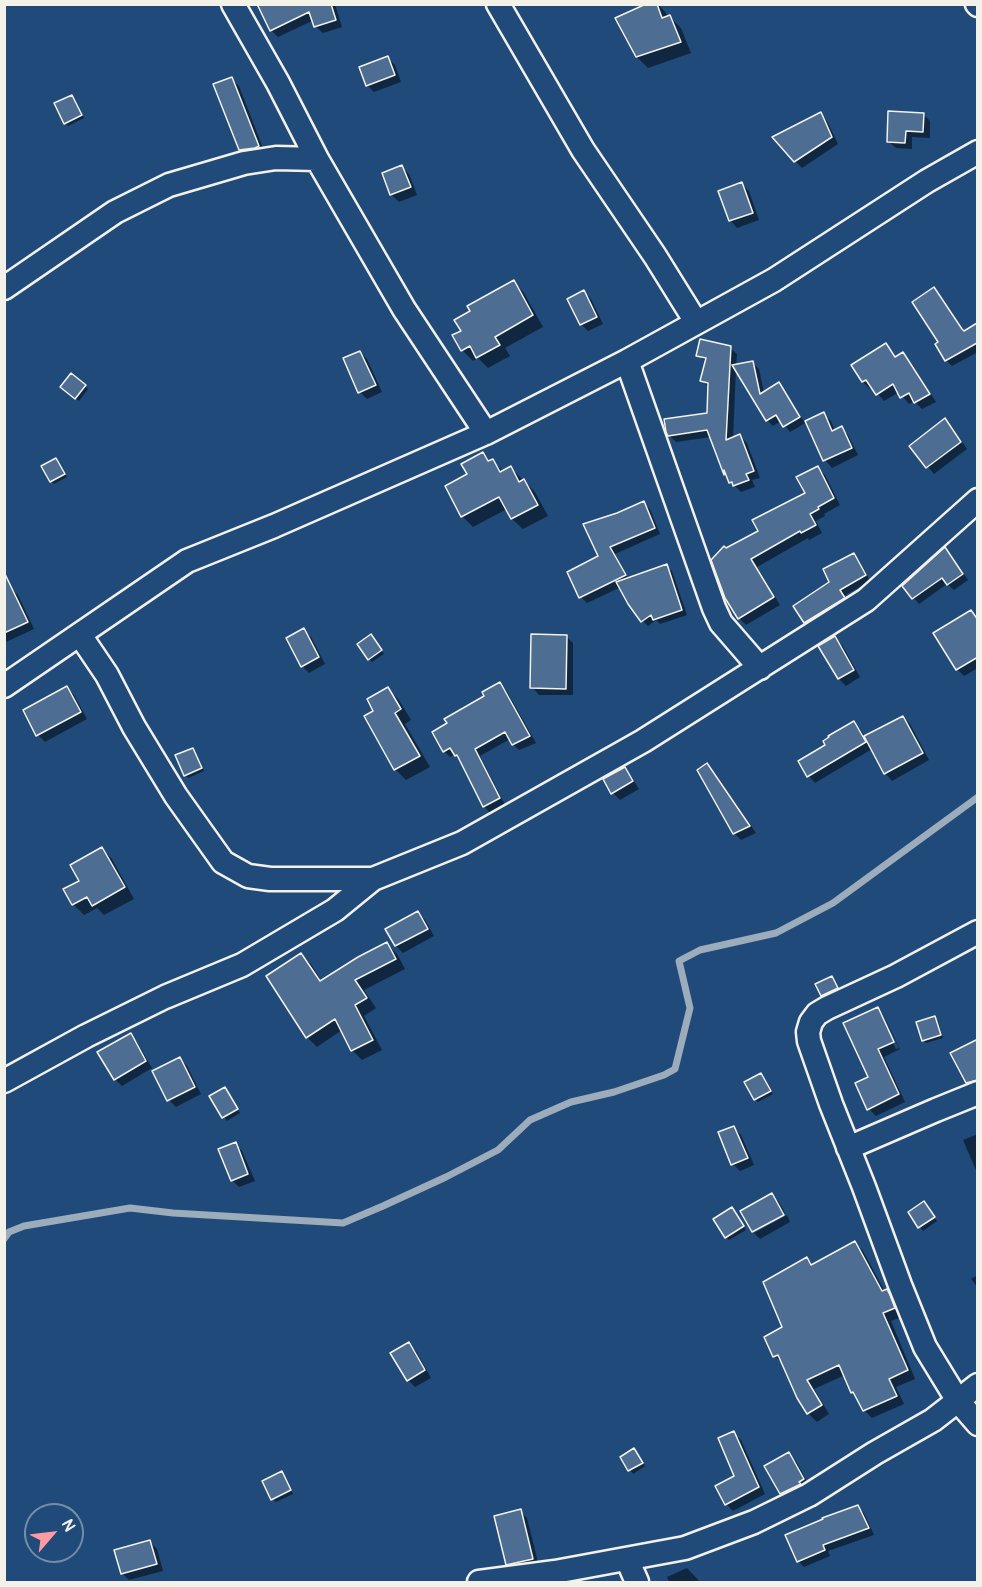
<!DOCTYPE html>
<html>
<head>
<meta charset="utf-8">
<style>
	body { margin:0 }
	#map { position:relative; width:982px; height:1587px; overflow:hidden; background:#1f4a7a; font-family:Pangolin,sans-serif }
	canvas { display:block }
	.frame { position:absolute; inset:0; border:6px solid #f4f1e8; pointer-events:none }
	.north { position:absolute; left:24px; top:1503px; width:60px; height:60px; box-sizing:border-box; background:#1f4a7a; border:2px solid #748da6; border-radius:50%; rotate:62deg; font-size:16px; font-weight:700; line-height:24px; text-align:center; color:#f4f1e8 }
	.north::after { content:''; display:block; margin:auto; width:21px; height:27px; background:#ff9aa2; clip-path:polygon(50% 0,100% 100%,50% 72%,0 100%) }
</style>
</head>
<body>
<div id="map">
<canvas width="982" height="1587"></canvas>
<div class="frame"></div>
<div class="north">N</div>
</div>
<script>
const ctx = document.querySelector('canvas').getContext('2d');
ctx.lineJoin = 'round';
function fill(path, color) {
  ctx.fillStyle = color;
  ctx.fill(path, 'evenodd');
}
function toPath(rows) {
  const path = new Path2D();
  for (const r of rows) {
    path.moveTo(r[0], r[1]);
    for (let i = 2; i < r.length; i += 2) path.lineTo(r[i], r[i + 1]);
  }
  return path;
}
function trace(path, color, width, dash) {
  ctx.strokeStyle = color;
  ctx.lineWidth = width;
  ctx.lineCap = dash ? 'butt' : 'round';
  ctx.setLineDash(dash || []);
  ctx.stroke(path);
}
fill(toPath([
	[259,4,335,4,342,27,323,33,315,26,314,20,278,37,271,30],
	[649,4,658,4,666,13,668,18,670,17,681,28,691,53,648,68,637,57],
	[388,58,395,65,401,82,374,92,367,85],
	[232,79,239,86,265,153,247,157,240,150],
	[72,96,75,99,84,118,68,126,65,123],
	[820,114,827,121,838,144,802,168,795,161],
	[923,114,930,121,930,138,912,137,912,149,896,148,888,141],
	[402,167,409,174,417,195,399,202,392,195,384,174],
	[742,184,749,191,759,220,737,228,730,220],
	[514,282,524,293,543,327,505,348,510,356,488,368,478,358,473,361,462,350,463,331],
	[934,289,940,296,965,332,978,324,978,352,952,366,946,360,941,343],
	[584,292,591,299,603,324,588,331,581,324],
	[886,345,897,358,903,354,910,361,936,402,922,409,914,401,909,404,899,392,884,401,872,387,870,389,863,382,853,365],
	[730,348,737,354,736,366,753,363,759,369,764,393,778,384,784,390,805,423,823,414,831,421,835,431,841,428,848,435,858,455,832,468,825,460,807,422,790,432,781,421,773,426,767,420,736,368,733,439,740,436,747,443,760,478,752,480,755,487,741,492,731,482,725,474,711,437,676,442,669,435,708,415,709,388,702,380,707,362,698,355],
	[360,352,367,359,382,392,367,399,360,392],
	[85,386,88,389,79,401,65,390],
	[945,420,952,427,967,449,934,474,911,446],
	[482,454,490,462,492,461,504,472,511,468,535,492,548,516,523,529,512,519,507,509,473,527,462,516,469,474],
	[56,460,67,477,54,484,51,481],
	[818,468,825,475,840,505,824,514,825,516,816,521,822,533,809,540,808,538,757,567,780,605,746,625,739,618,726,550,760,532,807,494],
	[644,503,650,509,660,534,615,554,629,579,666,566,672,571,687,615,660,624,656,620,648,626,643,621,621,587,587,603,581,597,618,515],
	[945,549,951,555,968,580,954,590,947,584,919,604,904,586],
	[853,555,859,560,870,581,844,596,849,603,810,628,805,622,795,606,831,583],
	[11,588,18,595,34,629,4,643,4,591],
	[971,611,978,618,978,668,964,676,957,669],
	[304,630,311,637,325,664,309,673,302,666],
	[566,636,573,643,573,695,539,695,532,687],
	[835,638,842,645,860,677,846,686,839,679,820,647],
	[374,639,384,654,372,662,369,659],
	[499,683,506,690,536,743,519,750,513,744,510,739,480,756,505,805,490,813,484,806,461,760,455,754,450,757,444,751,486,697],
	[67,688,74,695,87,719,45,742,38,735],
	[388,689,399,700,411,720,405,724,430,767,406,780,395,769,366,717,376,712],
	[903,717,910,724,929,760,892,781,885,773,872,749,815,783,809,776,800,762,827,746,853,723,860,729,865,737],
	[193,749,196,753,204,771,188,778,185,775],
	[707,765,714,772,756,833,741,840,734,833,699,770],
	[624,769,631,776,639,789,620,800,613,793,605,780],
	[102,849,112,859,134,899,104,915,97,908,84,915,73,904,65,890,81,881],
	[418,913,425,920,434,936,403,953,396,946,387,929],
	[387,944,397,954,405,969,364,990,376,1008,364,1016,382,1050,362,1060,352,1050,342,1030,317,1047,307,1037,301,955,311,964,322,982],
	[831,978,840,991,825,998,822,995],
	[877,1009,884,1016,900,1049,884,1057,905,1102,876,1116,869,1109,857,1084,870,1078],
	[880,1015,883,1015,899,1048,896,1049],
	[935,1018,938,1021,943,1038,926,1043,923,1040],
	[130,1035,137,1042,152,1068,122,1086,115,1079],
	[180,1059,187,1066,201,1094,176,1107,169,1100,154,1071],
	[761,1074,773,1094,758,1102,755,1099],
	[225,1089,240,1113,227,1121,211,1097],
	[734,1128,741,1135,754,1165,740,1171,733,1164],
	[978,1134,978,1175,963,1140],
	[235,1144,242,1151,255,1181,239,1187,232,1180],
	[772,1195,779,1202,785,1213,753,1230,753,1232,742,1211],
	[924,1203,937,1221,923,1231,910,1213],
	[735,1212,746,1230,729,1240,726,1237],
	[787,1215,790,1222,760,1239,754,1233],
	[855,1243,863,1251,885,1292,887,1291,895,1299,902,1317,891,1321,915,1379,896,1387,904,1404,872,1418,864,1410,858,1397,853,1392,845,1375,814,1389,829,1414,817,1422,808,1413,798,1397,783,1364,775,1356,806,1259,812,1265],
	[978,1275,978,1288,971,1279],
	[409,1344,416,1351,431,1378,415,1387,408,1380],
	[734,1433,741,1440,765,1494,733,1511,726,1504,736,1477],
	[637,1453,645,1466,633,1474,622,1457],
	[789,1454,796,1461,810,1487,788,1500,781,1493],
	[284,1476,293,1494,276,1502,273,1499],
	[858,1507,864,1513,874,1535,828,1551,830,1556,804,1567,798,1561],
	[520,1511,527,1518,539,1566,515,1571,508,1564],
	[150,1542,157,1549,163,1571,129,1580,122,1573],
	[687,1568,700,1582,667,1582,669,1582,667,1577]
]), '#0007');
trace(toPath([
	[4,1239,9,1232,24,1226,130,1208,173,1213,343,1223,383,1206,446,1177,498,1150,530,1120,571,1102,614,1092,664,1075,675,1069,690,1008,679,961,700,950,776,933,833,903,978,797]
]), '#9cacbb', 7);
const building = toPath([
	[257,4,331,4,336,20,314,27,309,12,270,31,257,4],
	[646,4,657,4,662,18,670,15,681,42,636,57,615,18,646,4],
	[388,56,395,75,366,86,359,67,388,56],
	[232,77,259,146,255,148,239,150,213,84,232,77],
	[72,95,82,115,64,124,54,103,72,95],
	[888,111,924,113,923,132,906,131,905,143,887,142,888,111],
	[821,112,832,137,794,162,772,137,821,112],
	[402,165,411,187,390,195,382,173,402,165],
	[742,182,753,213,729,221,718,191,742,182],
	[514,280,533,315,495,337,500,345,476,358,470,346,461,351,452,335,461,331,454,320,470,311,467,306,514,280],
	[934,287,962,329,964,331,977,323,977,343,945,361,935,344,938,342,912,302,934,287],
	[584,290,597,317,580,325,567,299,584,290],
	[700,339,731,346,726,440,740,434,754,471,746,474,749,480,733,486,732,482,729,483,724,470,724,475,707,430,668,436,666,432,664,419,707,413,708,383,700,381,706,358,696,356,700,339],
	[886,343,895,357,903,352,930,394,914,403,909,393,900,398,893,384,876,395,866,380,862,382,851,365,886,343],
	[360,351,376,385,358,393,343,358,360,351],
	[753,361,760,394,779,382,800,417,783,427,776,415,766,421,732,365,753,361],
	[71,373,86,385,75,399,60,387,71,373],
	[824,412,832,431,842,426,852,448,823,461,805,421,824,412],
	[945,418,961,442,926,468,909,446,945,418],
	[483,452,488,461,493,459,500,472,511,466,519,482,524,479,538,505,511,519,499,497,461,517,445,486,467,474,461,464,483,452],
	[56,458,65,474,50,482,41,466,56,458],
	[818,466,834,498,818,507,819,509,810,514,816,525,801,533,800,531,751,559,774,597,738,619,725,598,711,560,724,546,726,548,758,531,752,520,805,493,796,477,818,466],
	[644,501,655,528,610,547,626,575,579,598,567,572,598,556,583,524,617,513,644,501],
	[945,547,963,574,947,585,942,578,912,599,902,586,945,547],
	[854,553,866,575,840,590,845,598,804,623,793,606,829,582,823,569,854,553],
	[667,564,682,610,653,620,651,615,641,622,628,604,616,582,667,564],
	[4,572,28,622,4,633,4,572],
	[971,610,978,620,978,657,956,670,933,633,971,610],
	[304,628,319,657,301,667,286,638,304,628],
	[371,634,382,650,368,660,357,644,371,634],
	[531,634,567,635,566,689,530,688,531,634],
	[835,636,854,670,838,679,818,646,835,636],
	[500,682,530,736,512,745,505,732,475,749,500,798,483,807,457,755,455,756,450,748,443,752,432,732,447,723,444,719,484,696,482,692,500,682],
	[67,686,81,712,36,736,23,710,67,686],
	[388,687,401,709,395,713,420,756,394,770,364,716,373,711,367,699,388,687],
	[903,716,923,753,884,774,864,736,903,716],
	[854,721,866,742,807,777,798,761,825,745,823,741,829,737,828,736,854,721],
	[193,748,202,768,184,776,175,755,193,748],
	[707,763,750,826,733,834,697,770,707,763],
	[625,767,633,781,611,794,603,779,625,767],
	[102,847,125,887,92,906,87,897,72,905,63,889,79,881,70,865,102,847],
	[418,911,428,929,395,946,385,929,418,911],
	[387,942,396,959,355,980,367,998,355,1005,373,1040,351,1051,335,1019,306,1038,266,976,301,953,320,981,358,957,387,942],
	[832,976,838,988,821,996,815,984,832,976],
	[878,1007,894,1042,878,1049,899,1094,867,1110,855,1083,868,1077,843,1023,878,1007],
	[935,1016,941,1035,922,1041,916,1022,935,1016],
	[131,1033,146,1061,114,1080,97,1052,131,1033],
	[978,1039,978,1080,966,1083,950,1053,978,1039],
	[180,1057,195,1087,167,1101,152,1071,180,1057],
	[761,1073,771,1091,754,1100,744,1082,761,1073],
	[225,1087,238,1109,222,1118,209,1096,225,1087],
	[734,1126,748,1158,731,1165,718,1132,734,1126],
	[236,1142,248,1174,231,1181,218,1149,236,1142],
	[772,1193,784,1215,752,1232,740,1211,772,1193],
	[924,1201,935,1217,918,1228,908,1212,924,1201],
	[732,1207,744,1226,725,1238,713,1219,732,1207],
	[855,1241,882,1291,887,1289,890,1295,895,1308,883,1313,908,1370,889,1379,897,1396,863,1411,853,1392,851,1393,839,1365,807,1380,822,1405,807,1414,797,1398,778,1355,773,1357,764,1337,782,1327,763,1282,807,1257,811,1265,855,1241],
	[409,1342,425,1370,407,1381,390,1353,409,1342],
	[734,1431,759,1487,725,1505,715,1486,734,1476,718,1438,734,1431],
	[634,1448,643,1463,628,1471,620,1457,634,1448],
	[789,1452,804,1479,799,1482,801,1484,780,1494,764,1466,789,1452],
	[282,1471,291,1490,271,1500,262,1481,282,1471],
	[858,1505,869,1528,823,1545,825,1550,797,1562,785,1535,823,1519,822,1518,858,1505],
	[521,1509,533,1559,506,1565,494,1516,521,1509],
	[150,1540,157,1564,121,1574,114,1550,150,1540]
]);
fill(building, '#4d6e92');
trace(building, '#f4f1e8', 1.5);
const minor = toPath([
	[233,4,278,83,317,159,404,309,486,433],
	[498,4,583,150,655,256,696,322],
	[977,4,978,5],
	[4,288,115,212,169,185,244,163,276,158,317,159],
	[627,361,714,608,721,623,760,668],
	[80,635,107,675,134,727,176,796,223,862,248,876,270,879,373,879],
	[4,686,187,561,274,526,486,433,627,361,774,280,927,181,978,152],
	[978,932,896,976,827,1008,817,1014,811,1022,808,1032,809,1041,831,1104,864,1187,900,1285,925,1347,958,1401,978,1424],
	[4,1081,86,1036,165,997,242,965,335,910,373,879,462,843,643,741,866,600,978,500],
	[848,1148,936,1110,978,1093],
	[627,1559,637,1582],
	[479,1582,555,1572,685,1548,754,1522,809,1495,875,1453,933,1420,978,1385]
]);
trace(minor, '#f4f1e8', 27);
trace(minor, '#1f4a7a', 22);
</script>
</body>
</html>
